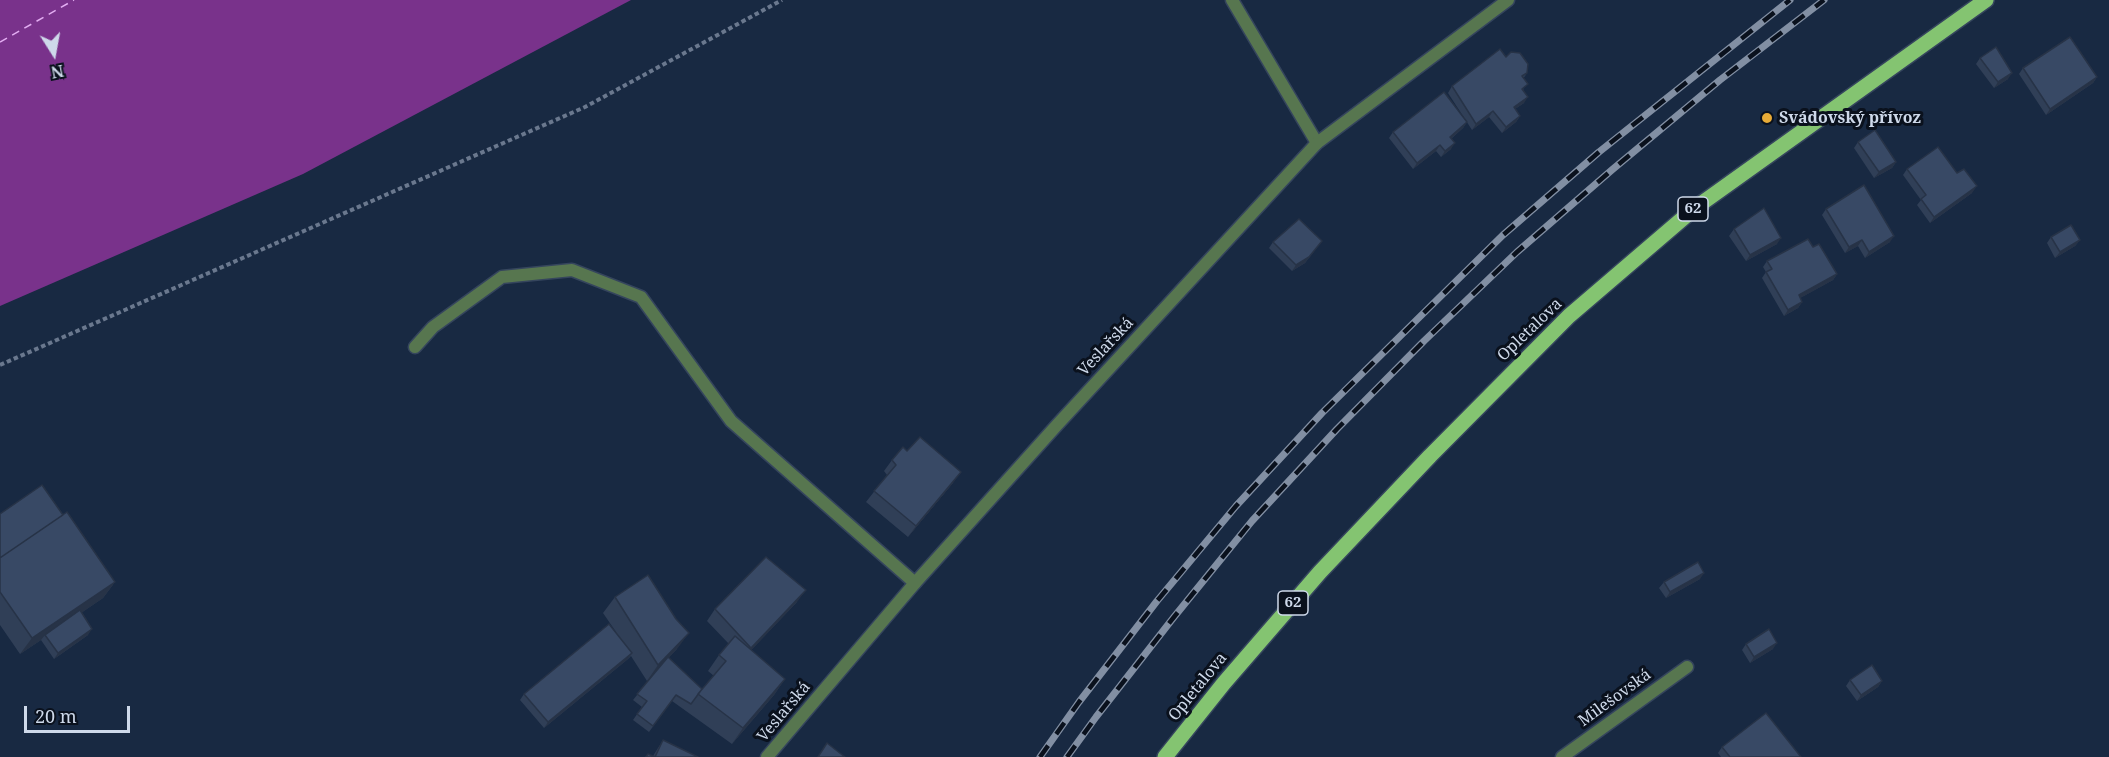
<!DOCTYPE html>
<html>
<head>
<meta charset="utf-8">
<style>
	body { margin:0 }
	#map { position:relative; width:2109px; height:757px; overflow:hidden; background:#182942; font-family:"Noto Serif",serif }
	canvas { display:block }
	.north { position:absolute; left:24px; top:24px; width:60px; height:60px; -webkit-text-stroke:4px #0a111d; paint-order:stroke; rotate:169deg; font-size:16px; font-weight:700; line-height:24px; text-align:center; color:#ced9ea }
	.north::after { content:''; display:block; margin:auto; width:21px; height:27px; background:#ced9ea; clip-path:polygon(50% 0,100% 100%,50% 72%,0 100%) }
	.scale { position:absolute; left:24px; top:706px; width:106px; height:27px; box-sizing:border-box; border:3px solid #ced9ea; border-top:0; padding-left:8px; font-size:18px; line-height:21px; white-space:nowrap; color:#ced9ea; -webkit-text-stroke:4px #0a111d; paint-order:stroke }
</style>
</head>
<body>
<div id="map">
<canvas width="2109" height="757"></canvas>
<div class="north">N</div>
<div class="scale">20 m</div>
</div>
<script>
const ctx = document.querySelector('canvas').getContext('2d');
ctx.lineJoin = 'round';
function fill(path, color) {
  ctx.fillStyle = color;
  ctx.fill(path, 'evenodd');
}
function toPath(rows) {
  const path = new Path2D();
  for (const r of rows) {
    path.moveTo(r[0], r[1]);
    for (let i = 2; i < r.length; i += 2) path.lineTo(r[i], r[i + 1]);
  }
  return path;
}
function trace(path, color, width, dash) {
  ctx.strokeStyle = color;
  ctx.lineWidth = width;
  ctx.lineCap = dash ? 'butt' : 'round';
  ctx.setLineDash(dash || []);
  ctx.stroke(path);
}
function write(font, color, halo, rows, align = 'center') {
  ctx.font = font + ' "Noto Serif",serif';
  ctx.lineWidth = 6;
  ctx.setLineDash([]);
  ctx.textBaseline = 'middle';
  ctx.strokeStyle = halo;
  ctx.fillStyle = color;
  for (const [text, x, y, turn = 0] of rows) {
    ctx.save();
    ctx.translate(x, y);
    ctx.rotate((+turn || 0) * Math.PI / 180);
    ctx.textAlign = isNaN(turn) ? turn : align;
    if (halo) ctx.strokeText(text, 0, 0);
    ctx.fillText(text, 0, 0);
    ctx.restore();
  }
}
fill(toPath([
	[0,0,631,0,303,174,0,306]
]), '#79328b');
trace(toPath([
	[0,42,74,0]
]), '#e3adf2', 1.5, [8, 6]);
const service = toPath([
	[1232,0,1317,143],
	[415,347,433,327,502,277,572,270,641,297,731,421,915,583]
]);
const minor = toPath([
	[767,757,915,583,1057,425,1317,143,1508,0],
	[1562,757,1687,667]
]);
const primary = toPath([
	[1165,757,1224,683,1320,572,1430,456,1569,316,1695,208,1986,0]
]);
trace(service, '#35455d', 15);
trace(minor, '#35455d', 15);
trace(primary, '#35455d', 18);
trace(toPath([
	[0,365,585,107,782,0]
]), '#6a788e', 4, [4.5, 3]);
trace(service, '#57764f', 12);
trace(minor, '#57764f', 12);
trace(primary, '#84c471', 15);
const rail = toPath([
	[1040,757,1079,702,1157,601,1236,506,1322,413,1503,235,1599,152,1790,0],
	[1067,757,1096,717,1174,617,1252,521,1337,429,1424,341,1517,252,1613,169,1720,80,1824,0]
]);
trace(rail, '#828fa3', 7);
trace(rail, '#0a111d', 4.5, [14]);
fill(toPath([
	[1506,57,1527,73,1523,79,1524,103,1515,109,1520,116,1516,122,1502,133,1489,117,1472,130,1448,93,1452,86],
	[1980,58,2008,79,1994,88,1976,64],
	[2023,68,2097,77,2093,83,2046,115,2019,74],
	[1467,122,1463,128,1452,138,1451,149,1441,157,1436,151,1413,169,1389,138,1393,132],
	[1858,142,1896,162,1892,168,1874,178,1854,148],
	[1907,169,1957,173,1972,193,1930,223,1917,205,1921,200,1903,175],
	[1826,209,1890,242,1865,258,1858,246,1845,253,1822,215],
	[1734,229,1777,244,1746,261,1729,236],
	[2051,237,2080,240,2075,246,2055,258,2047,243],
	[1322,241,1305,263,1292,271,1269,248,1273,242],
	[1813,247,1837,274,1833,280,1800,298,1802,302,1798,308,1784,316,1762,278,1766,272,1763,267,1767,261],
	[907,451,953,483,908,537,866,502,887,475,884,471,892,460],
	[0,514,63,515,115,582,103,598,81,613,88,635,54,659,41,640,20,654,0,625],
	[1700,579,1666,598,1659,588,1664,582],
	[615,597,677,649,668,658,702,689,714,676,708,671,719,655,729,644,707,621,715,609,797,602,751,650,785,679,774,695,732,744,672,701,649,732,633,720,642,707,633,700,654,674,647,681,631,656,628,659,544,728,520,700,524,694,616,632,603,613],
	[1746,644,1773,649,1750,663,1742,650],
	[1850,680,1882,681,1878,687,1857,701,1846,686],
	[663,740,698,757,645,757,648,754,653,756],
	[1722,747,1801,757,1721,757,1718,753]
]), '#303f57');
fill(toPath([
	[2012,73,2008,79,1994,88,1998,82],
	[2097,77,2093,83,2046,115,2050,109],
	[1528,97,1524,103,1509,113,1514,107],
	[1493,111,1489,117,1472,130,1476,124],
	[1520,116,1516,122,1502,133,1506,127],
	[1467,122,1463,128,1446,143,1450,137],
	[1455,143,1451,149,1441,157,1445,151],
	[1440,145,1436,151,1413,169,1417,163],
	[1896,162,1892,168,1874,178,1879,172],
	[1977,186,1972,193,1930,223,1934,217],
	[1894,236,1890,242,1865,258,1869,252],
	[1781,238,1777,244,1746,261,1750,255],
	[1862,240,1858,246,1845,253,1849,247],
	[2080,240,2075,246,2055,258,2060,252],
	[1322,241,1305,263,1292,271,1296,265],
	[1837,274,1833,280,1795,301,1799,295],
	[1802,302,1798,308,1784,316,1788,310],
	[961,472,953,483,908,537,916,526],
	[1704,573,1700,579,1666,598,1670,592],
	[115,582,103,598,46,637,45,635,41,640,20,654,32,638],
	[806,590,797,602,743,659,751,648],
	[92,629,88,635,54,659,58,653],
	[689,633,677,649,647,681,658,665],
	[1777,643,1773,649,1750,663,1754,657],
	[632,653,628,659,544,728,548,722],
	[785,679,774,695,732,744,743,728],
	[1882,681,1878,687,1857,701,1861,695]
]), '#273347');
const building = toPath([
	[2070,37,2097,77,2050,109,2023,68,2070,37],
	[1996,47,2012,73,1998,82,1980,58,1996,47],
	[1500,49,1506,57,1511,52,1520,53,1528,64,1527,73,1522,76,1528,84,1522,89,1528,97,1514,107,1520,116,1506,127,1493,111,1476,124,1452,86,1500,49],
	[1444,92,1467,122,1450,137,1455,143,1445,151,1440,145,1417,163,1393,132,1444,92],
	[1875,130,1896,162,1879,172,1858,142,1875,130],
	[1938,147,1957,173,1964,169,1977,186,1934,217,1921,199,1926,195,1907,169,1938,147],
	[1864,185,1894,236,1869,252,1862,240,1849,247,1826,209,1864,185],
	[1764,208,1781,238,1750,255,1734,229,1764,208],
	[1299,219,1322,241,1309,257,1296,265,1273,242,1299,219],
	[2071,225,2080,240,2060,252,2051,237,2071,225],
	[1808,239,1813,247,1819,244,1837,274,1799,295,1802,302,1788,310,1766,272,1772,269,1767,261,1808,239],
	[920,437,961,472,916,526,874,491,896,465,892,460,903,447,907,451,920,437],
	[42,485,63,515,0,558,0,514,42,485],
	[67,512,115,582,32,638,0,592,0,558,67,512],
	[766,557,806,590,751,648,715,609,766,557],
	[1698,562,1704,573,1670,592,1664,582,1698,562],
	[648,575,676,619,689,633,658,665,615,597,648,575],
	[80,610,92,629,58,653,45,635,80,610],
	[609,624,632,653,548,722,524,694,609,624],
	[1769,629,1777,643,1754,657,1746,644,1769,629],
	[735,636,785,679,743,728,698,694,726,661,719,655,735,636],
	[668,657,702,689,691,704,676,695,653,726,637,714,647,701,637,694,668,657],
	[1872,665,1882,681,1861,695,1850,680,1872,665],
	[1766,713,1801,757,1730,757,1722,747,1766,713],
	[663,740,698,757,655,757,663,740],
	[827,743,845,757,818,757,827,743],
	[648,754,655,757,646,757,648,754]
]);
fill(building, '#384965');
trace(building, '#273347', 1.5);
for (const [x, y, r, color] of [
	[1767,118,6,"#e8ab37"]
]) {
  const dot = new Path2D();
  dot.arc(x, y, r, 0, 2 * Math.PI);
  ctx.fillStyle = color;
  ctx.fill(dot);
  trace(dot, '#0a111d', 2);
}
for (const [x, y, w] of [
	[1693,209,30],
	[1293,603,30]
]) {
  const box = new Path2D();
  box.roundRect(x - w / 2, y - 12, w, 24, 4.5);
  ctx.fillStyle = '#0a111d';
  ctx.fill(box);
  trace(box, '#ced9ea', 1.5);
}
write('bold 15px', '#ced9ea', null, [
	["62",1693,209],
	["62",1293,603]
]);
write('bold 16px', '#ced9ea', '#0a111d', [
	["Svádovský přívoz",1779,118]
], 'left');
write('16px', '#ced9ea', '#0a111d', [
	["Opletalova",1530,330,-44],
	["Veslařská",1106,347,-47],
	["Opletalova",1198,687,-51],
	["Milešovská",1615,698,-36],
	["Veslařská",784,712,-50]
]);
</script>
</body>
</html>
